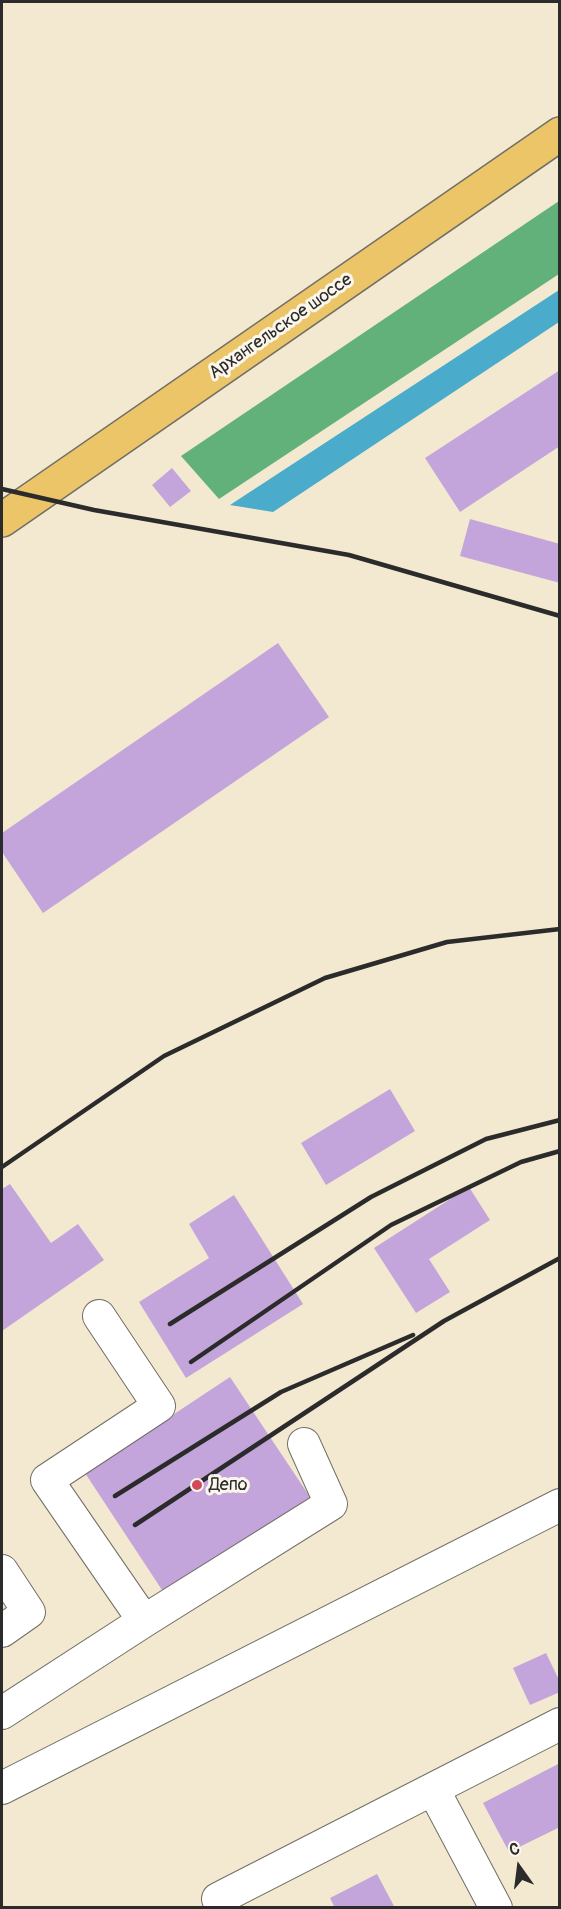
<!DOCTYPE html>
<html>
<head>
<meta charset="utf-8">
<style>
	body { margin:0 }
	#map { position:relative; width:561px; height:1909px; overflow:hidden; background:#f2e9d0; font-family:Pangolin,sans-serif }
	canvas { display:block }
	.frame { position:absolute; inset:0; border:3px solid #2b2b2b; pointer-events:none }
	.north { position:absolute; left:489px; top:1837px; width:60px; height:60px; -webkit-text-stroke:4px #fbf7ec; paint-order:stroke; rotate:346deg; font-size:16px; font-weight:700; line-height:24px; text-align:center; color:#2b2b2b }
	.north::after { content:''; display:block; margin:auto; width:21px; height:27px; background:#2b2b2b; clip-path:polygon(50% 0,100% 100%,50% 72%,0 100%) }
</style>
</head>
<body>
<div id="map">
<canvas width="561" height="1909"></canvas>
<div class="frame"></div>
<div class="north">С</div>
</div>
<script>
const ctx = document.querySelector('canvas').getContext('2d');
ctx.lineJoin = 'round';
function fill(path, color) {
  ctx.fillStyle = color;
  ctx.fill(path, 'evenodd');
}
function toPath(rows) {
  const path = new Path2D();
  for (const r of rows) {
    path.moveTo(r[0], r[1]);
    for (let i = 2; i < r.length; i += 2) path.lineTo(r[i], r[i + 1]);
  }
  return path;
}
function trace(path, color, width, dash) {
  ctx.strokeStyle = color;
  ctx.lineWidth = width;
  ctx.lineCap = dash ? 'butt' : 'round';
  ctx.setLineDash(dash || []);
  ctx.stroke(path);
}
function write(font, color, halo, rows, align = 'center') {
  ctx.font = font + ' Pangolin,sans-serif';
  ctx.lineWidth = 6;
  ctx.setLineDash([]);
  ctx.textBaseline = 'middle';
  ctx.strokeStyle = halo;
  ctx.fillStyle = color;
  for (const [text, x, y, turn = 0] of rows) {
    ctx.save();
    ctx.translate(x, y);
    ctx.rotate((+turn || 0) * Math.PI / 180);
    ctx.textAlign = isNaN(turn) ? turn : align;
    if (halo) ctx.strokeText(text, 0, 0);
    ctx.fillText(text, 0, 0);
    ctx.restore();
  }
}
fill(toPath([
	[559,201,559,274,219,499,181,456]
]), '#62b07a');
fill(toPath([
	[559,290,559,322,273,512,230,505]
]), '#4babca');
fill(toPath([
	[560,370,560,446,460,512,425,458],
	[172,468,191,491,170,507,152,485],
	[470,519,560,544,560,583,460,556],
	[278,643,329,717,43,913,2,852,2,833],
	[390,1089,415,1131,326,1185,301,1143],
	[10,1184,51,1243,78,1224,104,1260,2,1331,2,1189],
	[469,1187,490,1220,429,1259,450,1292,416,1313,374,1248],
	[234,1195,303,1304,186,1378,139,1302,209,1258,189,1224],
	[230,1377,310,1497,164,1593,85,1473],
	[546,1653,560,1682,560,1692,530,1705,513,1668],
	[560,1763,560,1827,509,1852,483,1803],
	[377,1874,395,1908,335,1908,330,1898]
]), '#c4a5db');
const minor = toPath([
	[99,1316,159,1406,47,1480,144,1621],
	[2,1571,29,1612,2,1631],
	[2,1713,144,1621,331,1504,304,1444],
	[2,1788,560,1505],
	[433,1789,496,1908],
	[222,1908,218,1899,560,1724]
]);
const major = toPath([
	[2,520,560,134]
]);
trace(minor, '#716e65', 34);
trace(major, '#716e65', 36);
trace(minor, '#fff', 32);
trace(major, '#ecc569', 33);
trace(toPath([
	[2,489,94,510,349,555,560,616],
	[2,1167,164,1056,325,978,447,942,560,929],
	[170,1324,371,1197,486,1139,560,1120],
	[191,1362,391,1225,521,1162,560,1151],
	[115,1496,281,1392,413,1335],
	[135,1525,444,1321,560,1258]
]), '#2b2b2b', 4.5);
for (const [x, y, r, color] of [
	[197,1485,6,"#d1495b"]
]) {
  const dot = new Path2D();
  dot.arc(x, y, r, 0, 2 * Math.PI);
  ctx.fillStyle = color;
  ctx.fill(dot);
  trace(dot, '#fbf7ec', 2);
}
write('18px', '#2b2b2b', '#fbf7ec', [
	["Архангельское шоссе",281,327,-35]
]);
write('18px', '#2b2b2b', '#fbf7ec', [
	["Депо",209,1485]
], 'left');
</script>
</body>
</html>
